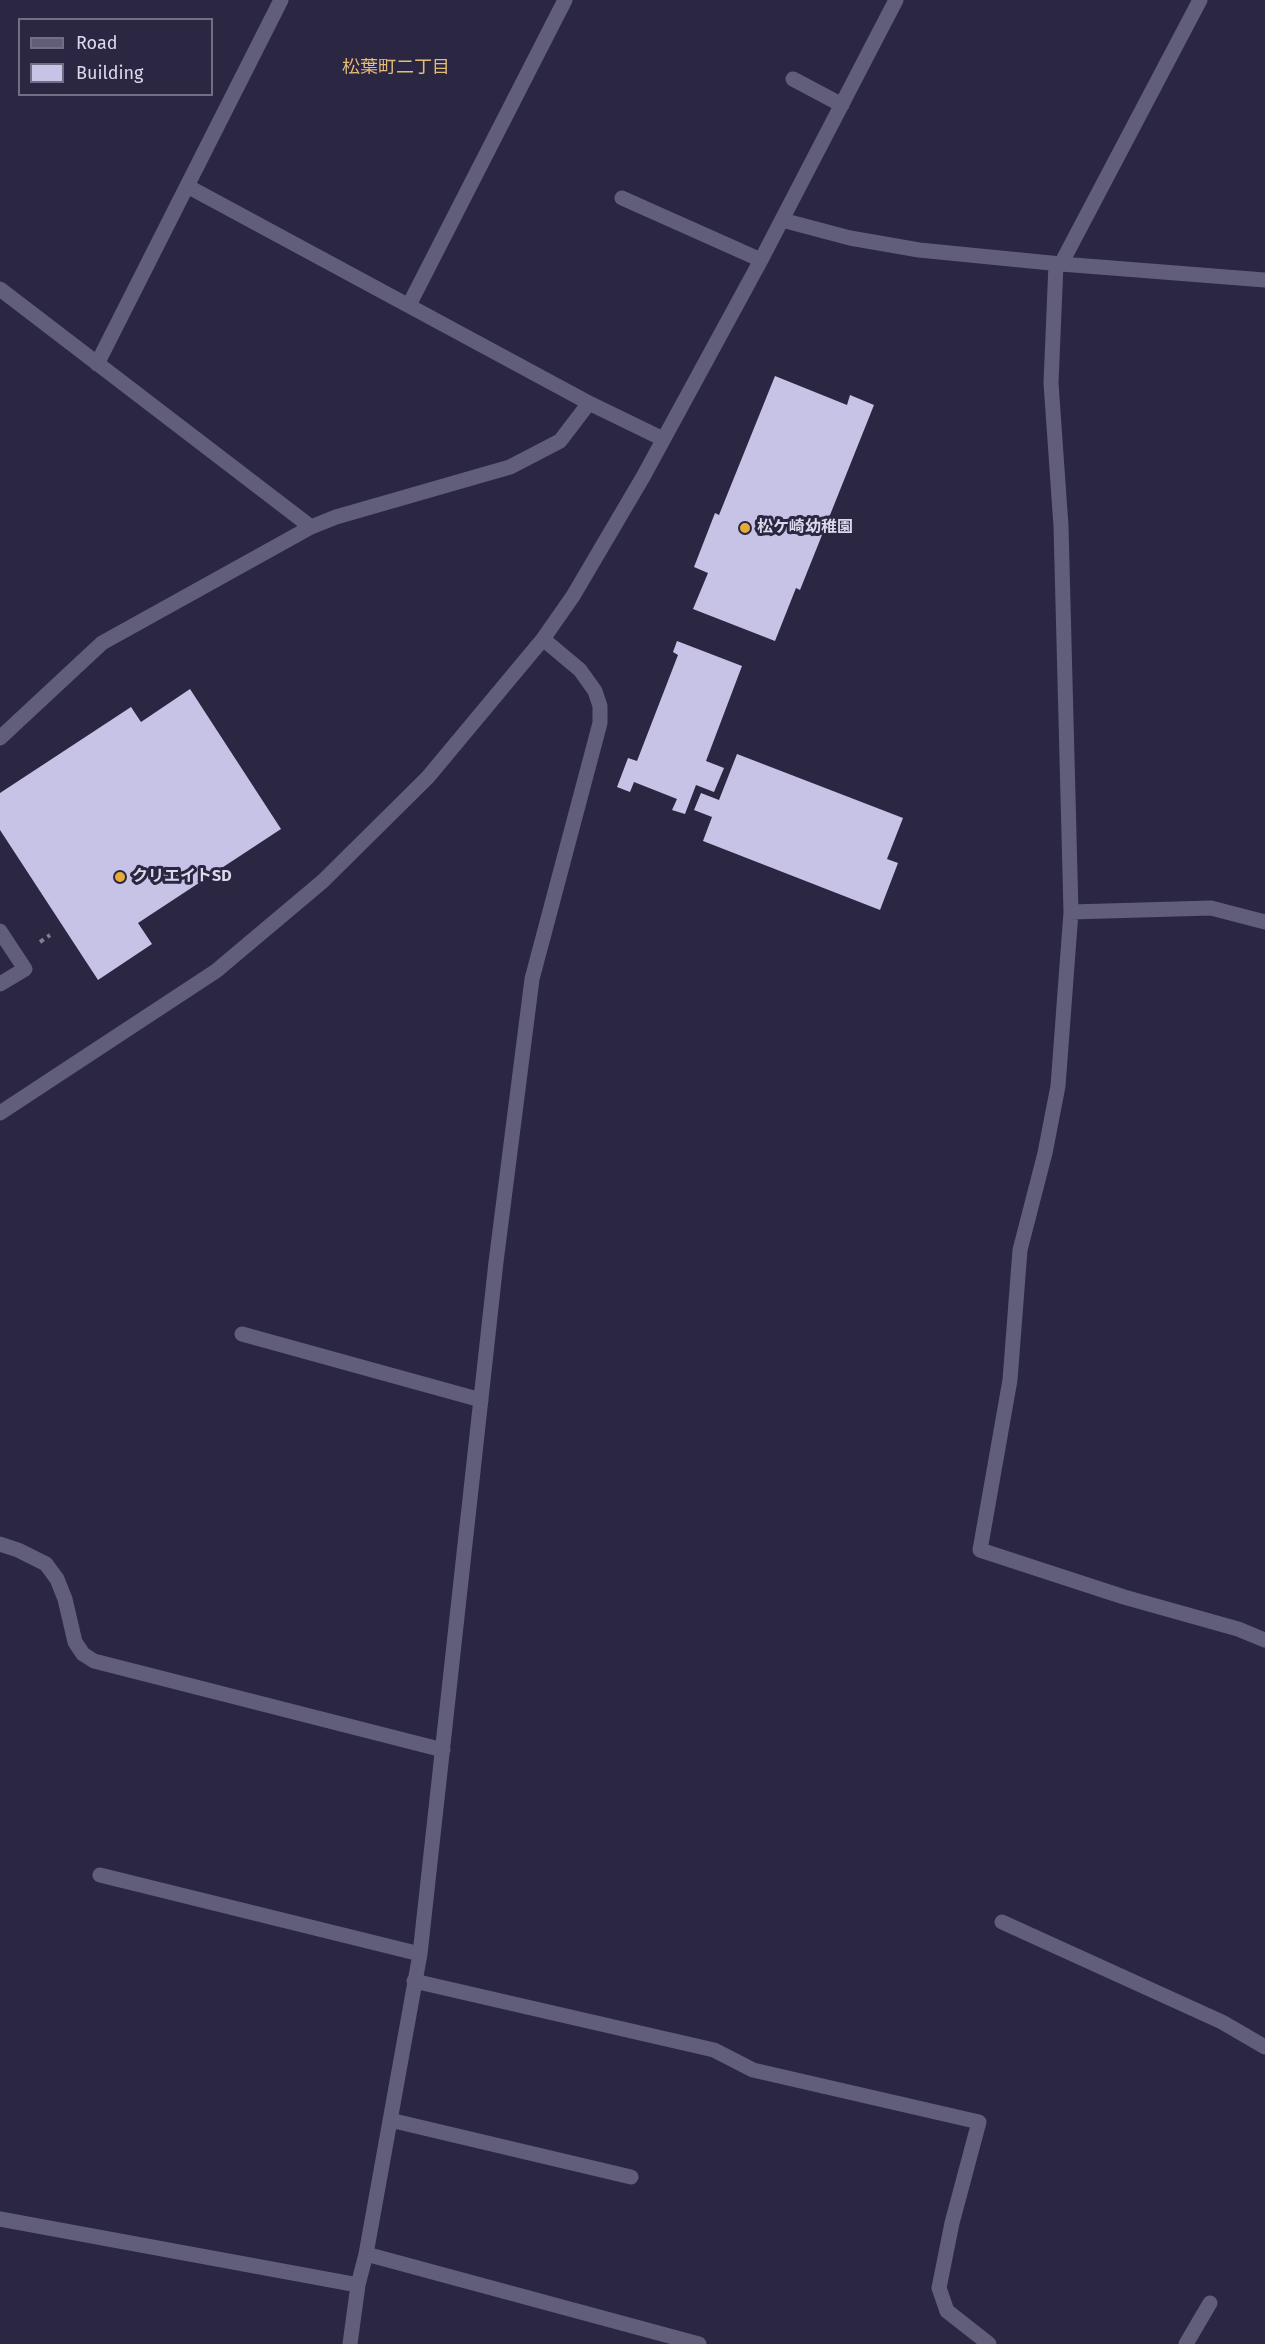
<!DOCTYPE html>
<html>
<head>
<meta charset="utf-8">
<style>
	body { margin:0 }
	#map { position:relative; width:1265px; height:2344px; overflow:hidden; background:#2b2742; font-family:"Fira Sans",sans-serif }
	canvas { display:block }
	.legend { position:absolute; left:18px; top:18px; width:195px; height:78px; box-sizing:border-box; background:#2b2742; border:2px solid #716e86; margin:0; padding:8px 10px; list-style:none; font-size:18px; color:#dbd9eb }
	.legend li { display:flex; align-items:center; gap:12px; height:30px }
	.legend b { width:30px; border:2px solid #716e86 }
</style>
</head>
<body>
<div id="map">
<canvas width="1265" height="2344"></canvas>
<ul class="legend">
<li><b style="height:8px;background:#615e7a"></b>Road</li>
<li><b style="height:16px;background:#c6c3e6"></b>Building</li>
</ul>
</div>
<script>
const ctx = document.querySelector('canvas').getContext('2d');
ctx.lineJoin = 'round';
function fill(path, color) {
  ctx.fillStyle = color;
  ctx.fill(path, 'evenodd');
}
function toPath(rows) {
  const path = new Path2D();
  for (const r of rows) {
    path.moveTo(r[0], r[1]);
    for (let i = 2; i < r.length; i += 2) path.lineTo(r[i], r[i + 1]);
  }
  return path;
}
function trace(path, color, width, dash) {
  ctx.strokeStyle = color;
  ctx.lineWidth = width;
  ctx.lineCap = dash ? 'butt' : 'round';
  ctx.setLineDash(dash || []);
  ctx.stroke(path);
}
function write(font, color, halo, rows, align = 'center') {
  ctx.font = font + ' "Fira Sans","Noto Sans JP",sans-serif';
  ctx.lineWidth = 6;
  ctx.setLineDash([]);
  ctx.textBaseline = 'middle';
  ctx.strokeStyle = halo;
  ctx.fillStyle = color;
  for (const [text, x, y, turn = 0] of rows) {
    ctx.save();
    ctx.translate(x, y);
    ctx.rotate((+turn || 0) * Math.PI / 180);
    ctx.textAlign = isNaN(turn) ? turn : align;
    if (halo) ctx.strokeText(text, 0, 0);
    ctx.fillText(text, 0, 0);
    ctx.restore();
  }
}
fill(toPath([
	[775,376,847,405,850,395,874,405,800,590,796,588,775,641,693,609,708,573,694,567,715,513,719,515],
	[677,641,742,666,706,761,724,768,714,792,696,785,685,814,672,810,677,799,634,782,630,792,617,787,628,758,637,761,678,655,673,652],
	[190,689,281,829,138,923,152,944,98,980,0,830,0,793,131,707,141,722],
	[737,754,903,818,887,859,898,863,880,910,703,841,712,817,694,810,701,793,719,800]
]), '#c6c3e6');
trace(toPath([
	[40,942,50,935]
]), '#7f7c93', 4, [4.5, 4.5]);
trace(toPath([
	[793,79,842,105],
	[187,186,589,403,663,439],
	[622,198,761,260],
	[782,220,850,238,919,250,1061,264,1265,280],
	[1056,264,1051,383,1061,526,1071,912,1058,1086,1045,1153,1020,1250,1010,1380,980,1550,1124,1597,1238,1629,1265,1640],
	[1061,264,1200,0],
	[0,289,311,527],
	[409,305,565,0],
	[97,364,281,0],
	[0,738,102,643,311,527,336,517,510,467,560,441,589,403],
	[1071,912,1211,908,1265,922],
	[0,931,25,969,0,984],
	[0,1113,216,971,323,881,428,777,543,639,573,596,643,477,761,260,896,0],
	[242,1334,481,1400],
	[0,1544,18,1550,46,1564,57,1579,65,1599,75,1642,83,1654,94,1661,443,1750],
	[100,1875,420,1954],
	[1002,1922,1222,2022,1265,2047],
	[414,1981,714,2050,753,2070,979,2122,952,2223,939,2288,947,2311,989,2344],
	[390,2120,631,2177],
	[0,2219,358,2285],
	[366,2254,699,2344],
	[350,2344,358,2285,366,2254,420,1954,496,1262,532,979,600,723,600,706,595,691,580,670,543,639],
	[1186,2344,1210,2303]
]), '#615e7a', 15);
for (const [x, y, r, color] of [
	[745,528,6,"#e7ac37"],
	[120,877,6,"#e7ac37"]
]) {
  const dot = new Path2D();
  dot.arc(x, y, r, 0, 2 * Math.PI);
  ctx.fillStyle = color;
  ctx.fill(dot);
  trace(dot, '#2b2742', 2);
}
write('bold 16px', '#dbd9eb', '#2b2742', [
	["松ケ崎幼稚園",757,528],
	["クリエイトSD",132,877]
], 'left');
write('18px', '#e5bc76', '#2b2742', [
	["松葉町二丁目",396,68]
]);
</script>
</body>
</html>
